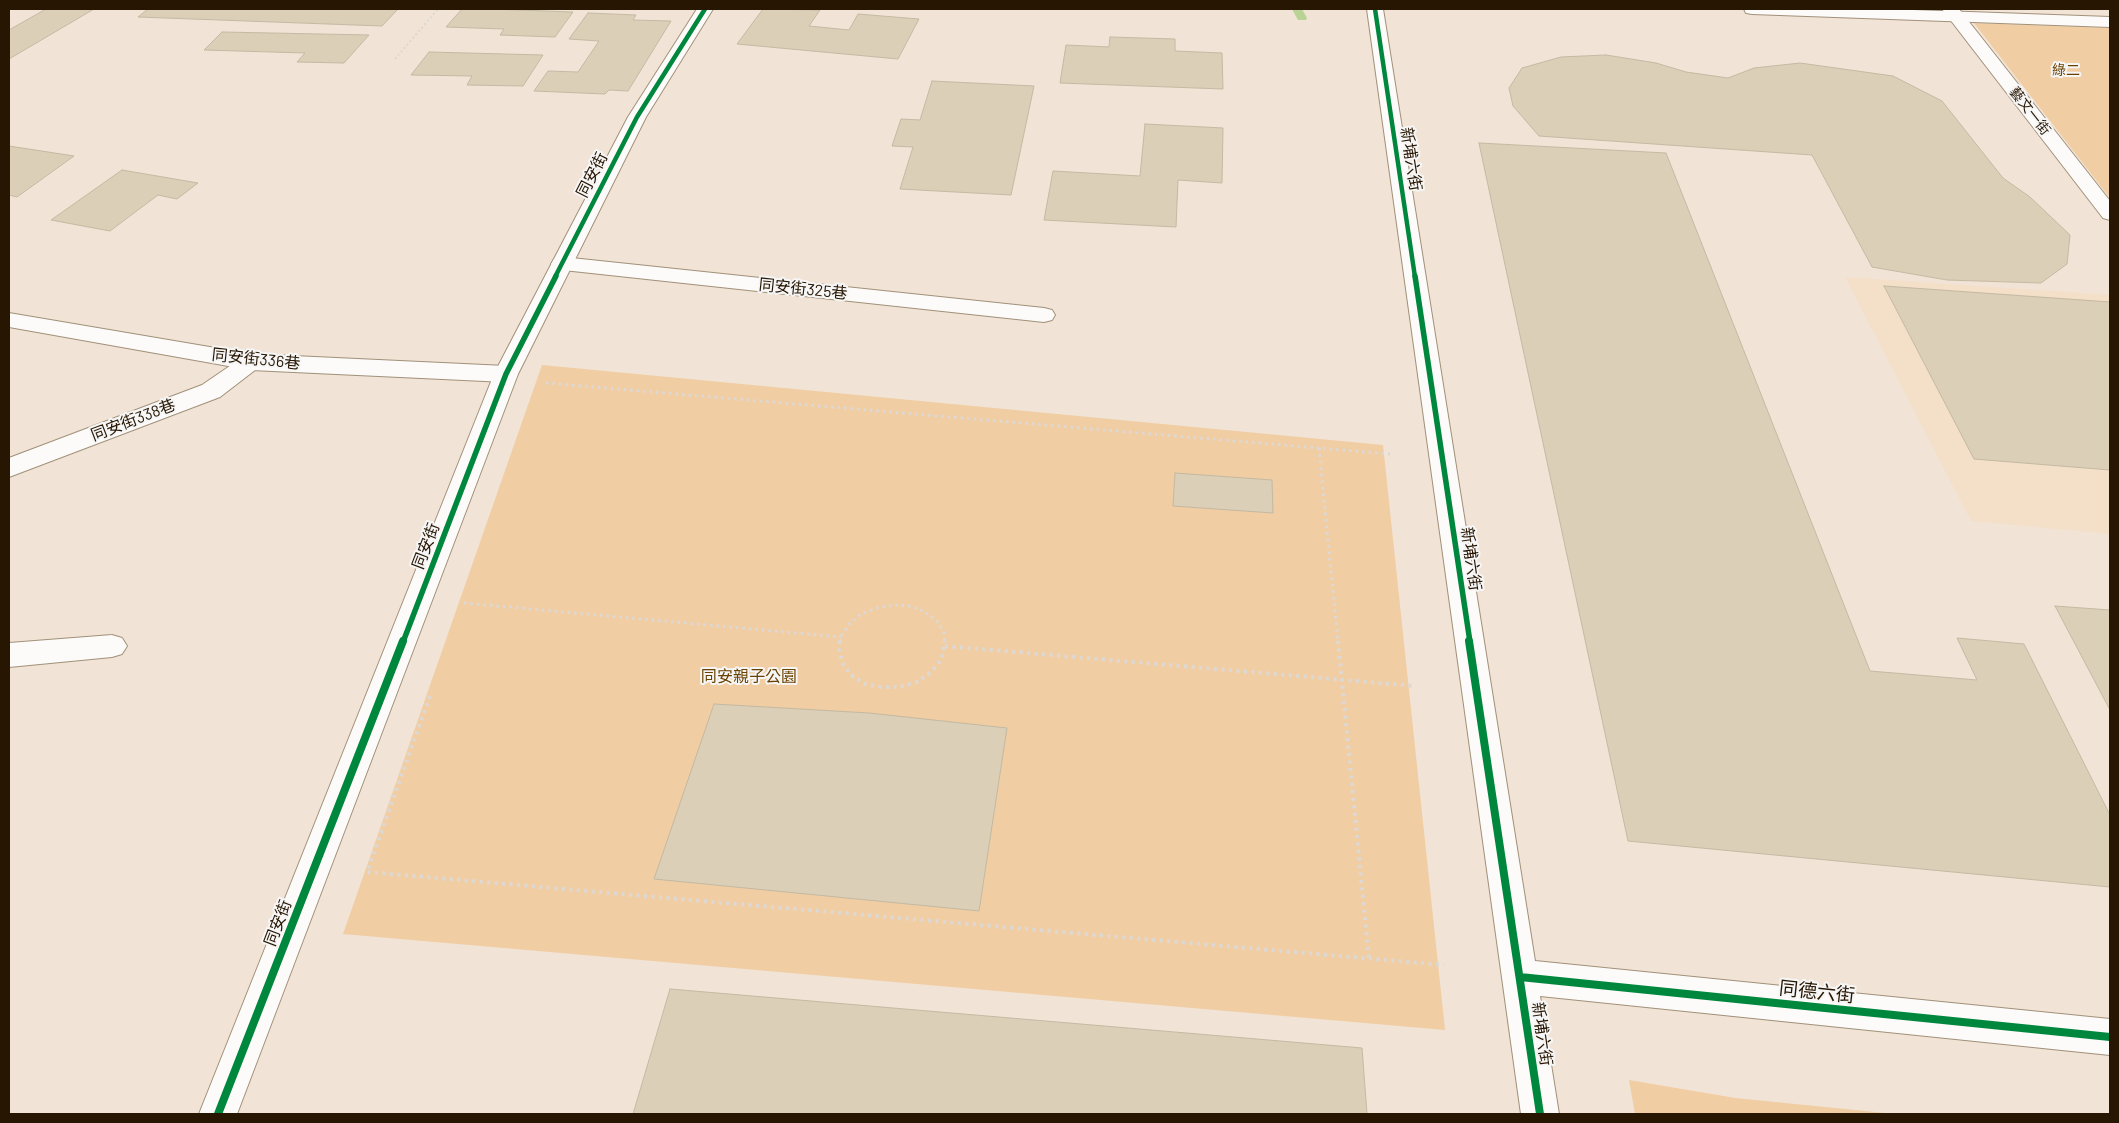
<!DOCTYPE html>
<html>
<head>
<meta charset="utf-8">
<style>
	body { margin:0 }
	#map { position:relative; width:2119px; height:1123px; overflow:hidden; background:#f1e3d5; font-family:Barlow,sans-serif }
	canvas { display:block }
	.frame { position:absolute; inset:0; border:10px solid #271602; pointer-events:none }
</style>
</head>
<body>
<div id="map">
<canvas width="2119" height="1123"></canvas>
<div class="frame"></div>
</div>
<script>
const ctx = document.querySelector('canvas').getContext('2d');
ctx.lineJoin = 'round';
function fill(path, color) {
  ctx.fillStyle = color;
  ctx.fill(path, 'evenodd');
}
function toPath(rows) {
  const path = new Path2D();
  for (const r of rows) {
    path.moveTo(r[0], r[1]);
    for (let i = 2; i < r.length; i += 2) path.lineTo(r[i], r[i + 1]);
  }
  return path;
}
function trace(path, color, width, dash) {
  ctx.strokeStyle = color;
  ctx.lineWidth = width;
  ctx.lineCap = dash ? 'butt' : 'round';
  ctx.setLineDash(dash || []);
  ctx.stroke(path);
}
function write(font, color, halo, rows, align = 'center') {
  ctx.font = font + ' Barlow,"Noto Sans TC",sans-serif';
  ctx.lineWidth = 4;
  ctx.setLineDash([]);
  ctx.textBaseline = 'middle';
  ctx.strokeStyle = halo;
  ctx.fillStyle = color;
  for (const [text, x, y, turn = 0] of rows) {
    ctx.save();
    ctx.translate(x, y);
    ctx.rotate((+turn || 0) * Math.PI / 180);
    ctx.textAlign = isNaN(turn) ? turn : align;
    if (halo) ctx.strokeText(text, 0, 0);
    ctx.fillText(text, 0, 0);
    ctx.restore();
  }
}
fill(toPath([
	[1845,277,2110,295,2110,534,1971,521]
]), '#f4dfc9');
fill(toPath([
	[1974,23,2110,28,2110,198],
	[542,365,1383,445,1445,1030,343,934],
	[1629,1080,1735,1098,1895,1114,1635,1114]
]), '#f1cda3');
fill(toPath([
	[1292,9,1302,9,1307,18,1306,20,1298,20,1292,9]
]), '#b8d393');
const building = toPath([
	[46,9,94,9,9,59,9,30,46,9],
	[148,9,398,9,382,26,138,17,148,9],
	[462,9,491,9,573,12,555,37,500,35,504,29,446,27,462,9],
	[763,9,820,10,809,26,849,30,858,14,919,19,898,59,737,44,763,9],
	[588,13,636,15,633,20,671,21,628,91,609,90,605,94,534,91,548,71,578,72,599,41,569,39,588,13],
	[222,32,369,35,344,63,297,62,305,53,204,50,222,32],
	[1110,37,1175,39,1175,51,1222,53,1223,89,1060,83,1066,45,1109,47,1110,37],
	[429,52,543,55,523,86,467,85,472,76,411,75,429,52],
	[1606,55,1656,63,1686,72,1728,78,1754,68,1800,63,1893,76,1942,101,2003,178,2030,197,2070,235,2067,264,2041,283,1947,280,1872,267,1812,155,1539,136,1513,106,1509,88,1522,68,1561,57,1606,55],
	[932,81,1034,86,1011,195,900,189,913,147,892,146,901,119,920,120,932,81],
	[1145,124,1223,128,1222,183,1178,180,1176,227,1044,220,1053,171,1140,176,1145,124],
	[1479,143,1666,153,1870,671,1977,680,1957,638,2024,644,2110,815,2110,887,1628,841,1479,143],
	[9,146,74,156,17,197,9,195,9,146],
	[122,170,198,183,177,199,158,195,110,231,51,220,122,170],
	[1884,286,2110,302,2110,470,1974,459,1884,286],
	[1175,473,1272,480,1273,513,1173,506,1175,473],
	[2055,606,2110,610,2110,710,2055,606],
	[714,704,869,713,1007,728,979,911,654,879,714,704],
	[670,989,1362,1048,1367,1114,633,1114,670,989]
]);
fill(building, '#dbcfb8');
trace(building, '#c4b9a2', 1);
const service = toPath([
	[1942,9,1959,9,2110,201,2110,220,2103,218,1942,9],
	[562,257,1044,308,1052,310,1055,315,1052,320,1044,322,554,269,551,264,554,259,562,257],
	[251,354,259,357,263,362,259,367,220,397,9,477,9,458,202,385,243,357,251,354],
	[112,635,122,638,127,646,122,654,112,657,9,667,9,643,112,635]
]);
const minor = toPath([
	[1367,9,1383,9,1535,961,2110,1019,2110,1055,1540,996,1559,1114,1521,1114,1367,9],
	[1744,9,1885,9,2110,17,2110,27,1752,14,1746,13,1744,9],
	[9,313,251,354,506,366,514,369,518,374,514,379,506,382,251,370,9,327,9,313]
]);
const tertiary = toPath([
	[697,9,713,9,646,117,518,374,237,1114,199,1114,494,374,628,117,697,9]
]);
trace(service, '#a1917a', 2);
trace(minor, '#a1917a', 2);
trace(tertiary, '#a1917a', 2);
trace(toPath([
	[395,59,438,9]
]), '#ddd8d3', 2, [2, 2.5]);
trace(toPath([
	[546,383,1390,454],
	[1319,448,1338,642],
	[464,603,841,637],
	[840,642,841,637,849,624,861,614,877,608,894,605,911,606,925,612,937,621,944,633,945,642]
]), '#ddd8d3', 3, [2.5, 4]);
trace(toPath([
	[840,641,839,650,843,664,851,675,865,684,882,687,900,687,917,682,931,672,941,660,945,641],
	[1338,641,1369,959],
	[945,646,1415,686],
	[430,696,367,872,1444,965]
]), '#ddd8d3', 4, [3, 4.5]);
fill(service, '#fdfbf9');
fill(minor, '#fdfbf9');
fill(tertiary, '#fdfbf9');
trace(toPath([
	[1375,9,1415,277],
	[555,277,637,117,705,9]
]), '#00873e', 4.5);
trace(toPath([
	[1415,276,1470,642],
	[403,642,506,374,556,276]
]), '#00873e', 5.5);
trace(toPath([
	[1469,641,1540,1114],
	[1520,977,2110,1037],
	[218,1114,403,641]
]), '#00873e', 8);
write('14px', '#6b4200', '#f6f6f6', [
	["綠二",2066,70]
]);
write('14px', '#271602', '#f6f6f6', [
	["藝文一街",2030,111,52]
]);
write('16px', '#271602', '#f6f6f6', [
	["新埔六街",1411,159,81],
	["同安街",592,175,-63],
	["同安街325巷",803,289,6],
	["同安街336巷",256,359,6],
	["同安街338巷",133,420,-21],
	["同安街",426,546,-69],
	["新埔六街",1471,559,82],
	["同安街",278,923,-69],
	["新埔六街",1542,1034,82]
]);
write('16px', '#6b4200', '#f6f6f6', [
	["同安親子公園",749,677]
]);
write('19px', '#271602', '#f6f6f6', [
	["同德六街",1817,992,6]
]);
</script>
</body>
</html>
